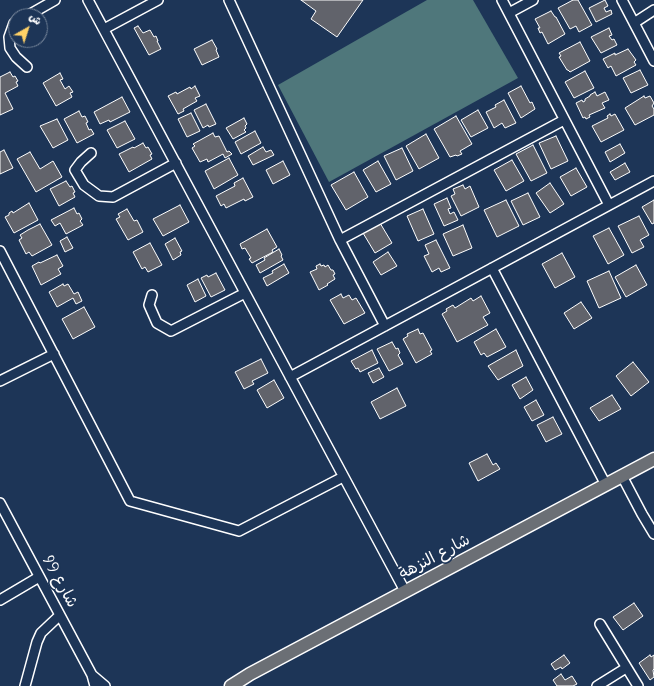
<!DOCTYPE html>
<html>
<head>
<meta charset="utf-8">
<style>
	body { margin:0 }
	#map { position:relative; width:654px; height:686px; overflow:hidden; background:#1d3557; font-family:Mynerve,"Playpen Sans Arabic",sans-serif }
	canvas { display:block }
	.north { position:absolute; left:8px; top:8px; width:40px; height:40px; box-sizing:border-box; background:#1d3557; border:1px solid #77869a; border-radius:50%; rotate:39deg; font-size:11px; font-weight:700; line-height:16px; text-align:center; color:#fff }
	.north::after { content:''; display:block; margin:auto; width:14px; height:18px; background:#ffd166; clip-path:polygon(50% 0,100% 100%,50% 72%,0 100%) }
</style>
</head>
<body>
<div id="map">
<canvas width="654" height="686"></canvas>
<div class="north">ش</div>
</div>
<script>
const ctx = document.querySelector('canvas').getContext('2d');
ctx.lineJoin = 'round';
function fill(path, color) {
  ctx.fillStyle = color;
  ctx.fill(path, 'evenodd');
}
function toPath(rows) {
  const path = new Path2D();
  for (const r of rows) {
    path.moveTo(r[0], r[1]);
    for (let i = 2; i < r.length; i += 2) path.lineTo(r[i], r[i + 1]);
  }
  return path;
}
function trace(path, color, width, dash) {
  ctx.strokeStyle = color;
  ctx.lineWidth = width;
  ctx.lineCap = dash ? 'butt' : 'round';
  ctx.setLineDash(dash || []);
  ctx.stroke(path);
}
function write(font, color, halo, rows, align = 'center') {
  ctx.font = font + ' Mynerve,"Playpen Sans Arabic",sans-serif';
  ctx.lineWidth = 3.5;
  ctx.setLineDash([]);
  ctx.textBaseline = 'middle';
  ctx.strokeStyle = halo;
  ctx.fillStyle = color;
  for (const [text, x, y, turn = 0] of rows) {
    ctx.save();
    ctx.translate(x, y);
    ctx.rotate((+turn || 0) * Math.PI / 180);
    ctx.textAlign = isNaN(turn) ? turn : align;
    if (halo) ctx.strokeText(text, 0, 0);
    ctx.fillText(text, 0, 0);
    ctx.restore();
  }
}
fill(toPath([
	[427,0,473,0,518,78,329,182,278,85]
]), '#4f777b');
const building = toPath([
	[301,0,363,0,337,37,311,19,316,11,301,0],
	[573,0,578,0,592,25,579,32,576,26,570,29,558,8,573,0],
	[605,0,608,6,604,8,606,12,611,10,612,14,596,22,589,8,605,0],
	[551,11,555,17,556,17,565,34,548,44,542,32,540,33,538,28,540,28,535,19,551,11],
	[138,26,143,33,150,30,154,37,156,36,158,41,157,41,161,49,149,55,134,28,138,26],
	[609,28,612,35,609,36,612,40,614,39,617,45,601,53,591,37,609,28],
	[212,40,217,49,216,50,219,57,202,65,194,49,212,40],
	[580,42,590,61,570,72,568,70,567,70,559,57,561,56,559,53,580,42],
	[628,49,636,60,634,62,636,65,616,76,611,66,608,68,603,59,615,53,615,55,628,49],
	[640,70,648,85,631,93,623,78,640,70],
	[585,71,594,88,574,98,565,82,585,71],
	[10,72,13,77,15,76,18,81,16,82,18,86,5,93,13,109,0,115,0,77,10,72],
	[60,73,63,79,60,80,65,89,69,86,73,92,70,93,72,97,56,106,43,83,60,73],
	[195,86,200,96,195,98,197,101,183,109,184,111,178,114,168,96,176,92,177,94,190,87,191,89,195,86],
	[521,86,530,103,532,102,535,109,521,118,508,93,521,86],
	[595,92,597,96,605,92,609,100,602,103,605,108,589,115,590,117,586,119,585,117,583,118,576,103,582,100,583,102,585,101,585,99,590,96,590,95,595,92],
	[644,96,645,98,650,96,654,103,652,106,654,109,654,115,635,125,625,108,644,96],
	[122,97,130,112,110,122,109,120,100,124,94,112,122,97],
	[504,100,516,123,505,128,502,123,494,128,486,112,496,107,495,105,504,100],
	[206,104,216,124,209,127,208,125,203,128,194,110,206,104],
	[478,110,488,128,471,137,461,120,478,110],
	[79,111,82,117,85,116,88,122,86,123,89,130,91,129,94,134,77,143,64,119,79,111],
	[191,113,200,131,187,137,178,119,191,113],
	[610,114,611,116,615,114,624,130,601,142,592,126,608,118,607,116,610,114],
	[456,116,472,144,460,151,462,154,457,156,456,155,450,157,434,129,456,116],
	[244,118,247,124,245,126,246,128,244,130,246,132,233,139,226,128,244,118],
	[57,119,68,140,53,148,40,126,57,119],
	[125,121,135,139,117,148,107,130,125,121],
	[255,131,261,143,241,154,235,142,255,131],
	[213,133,215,137,219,136,227,152,229,151,232,154,225,158,223,154,208,162,207,159,200,162,192,148,195,146,193,144,213,133],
	[426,134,439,158,419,169,406,146,426,134],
	[556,136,568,161,551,169,539,143,556,136],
	[143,143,146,148,148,147,152,154,150,155,152,159,129,172,119,154,133,147,134,148,143,143],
	[620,144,625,153,610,162,605,152,620,144],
	[533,145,547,173,531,181,516,154,533,145],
	[263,147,266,152,271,150,274,155,253,165,248,156,263,147],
	[402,148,413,171,396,180,384,156,402,148],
	[4,150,13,168,0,174,0,152,4,150],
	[30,152,40,169,53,161,62,177,36,192,17,159,30,152],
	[229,158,238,175,214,189,205,171,229,158],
	[512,160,524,181,506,191,494,170,512,160],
	[283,161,290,175,273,184,266,170,283,161],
	[378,161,391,184,376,192,363,170,378,161],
	[625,163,630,172,615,180,610,172,625,163],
	[576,168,587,187,571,196,560,177,576,168],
	[354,172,368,197,346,210,331,185,354,172],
	[243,178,253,197,245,201,244,199,226,208,224,204,221,206,216,196,235,186,234,183,243,178],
	[66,181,70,187,72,186,75,192,73,193,75,197,59,206,50,189,66,181],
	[550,183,564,204,550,213,536,193,550,183],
	[463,185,465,189,470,186,479,207,461,216,451,196,455,194,453,189,463,185],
	[528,193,540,217,523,225,511,201,528,193],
	[447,198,451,208,448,209,450,214,454,212,458,220,444,226,434,204,447,198],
	[506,200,519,226,497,237,484,210,506,200],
	[654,200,654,223,652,224,642,207,654,200],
	[29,203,38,220,14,233,5,217,9,215,9,213,12,211,13,213,29,203],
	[180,205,189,222,163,236,153,219,180,205],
	[74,208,77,214,79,213,82,219,80,221,83,225,66,234,60,223,55,226,51,220,74,208],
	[127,209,134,221,137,220,143,232,128,240,116,219,120,217,118,214,127,209],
	[423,209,434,234,418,241,407,216,423,209],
	[639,216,649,235,640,240,644,247,632,253,618,226,639,216],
	[380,223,392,243,375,253,363,233,380,223],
	[40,224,52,245,32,256,29,252,26,254,19,240,22,238,20,235,28,230,40,224],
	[463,225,472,248,453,256,443,234,463,225],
	[609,228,624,255,608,264,593,236,609,228],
	[267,229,277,247,272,250,273,252,252,263,249,259,251,258,245,248,242,249,240,244,267,229],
	[67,237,73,248,65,252,60,241,67,237],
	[175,238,182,251,180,252,181,255,173,260,165,244,175,238],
	[436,240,450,268,441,272,439,268,432,272,424,256,429,254,425,245,436,240],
	[150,243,162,265,148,272,145,267,142,269,133,252,150,243],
	[279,249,282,255,281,256,283,260,260,273,256,265,265,260,264,258,279,249],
	[388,252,397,266,381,275,373,262,388,252],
	[562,253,575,277,555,288,542,264,562,253],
	[57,255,63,266,58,269,61,274,41,285,32,266,39,262,40,263,57,255],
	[284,264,289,273,267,286,263,278,273,273,272,271,284,264],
	[320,264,321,266,324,265,325,267,328,265,331,270,333,270,335,274,333,275,335,279,327,284,328,285,319,290,310,272,317,269,316,266,320,264],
	[636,265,647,285,626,297,615,277,636,265],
	[609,271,621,298,599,308,587,281,609,271],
	[216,273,225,290,211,297,201,278,207,275,208,277,216,273],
	[198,279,206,296,195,302,187,285,198,279],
	[63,284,64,286,68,284,74,294,78,292,82,301,76,304,73,298,57,307,49,292,63,284],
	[341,294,343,298,349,295,352,300,356,298,365,313,344,324,330,300,341,294],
	[481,296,490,313,483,317,488,325,457,342,442,314,447,311,446,309,453,305,455,308,471,298,473,301,481,296],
	[581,302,592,318,574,329,564,313,581,302],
	[84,307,95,327,73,339,62,319,84,307],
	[418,329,420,334,423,333,432,350,430,351,432,354,416,363,403,339,408,336,407,334,418,329],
	[496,329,506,347,487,357,484,353,481,355,474,342,496,329],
	[392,342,396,349,398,348,400,353,398,355,403,364,389,371,377,349,392,342],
	[372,350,378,363,360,372,358,368,356,369,351,361,372,350],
	[516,350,523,366,498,380,488,366,516,350],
	[261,359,268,373,252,381,254,384,244,389,235,372,261,359],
	[633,362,649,382,631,396,616,376,633,362],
	[379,368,384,377,373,383,368,373,379,368],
	[526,377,533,390,520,399,512,385,526,377],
	[274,380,284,398,267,408,257,390,274,380],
	[397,388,406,406,380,419,371,402,397,388],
	[612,395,621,409,599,421,590,408,612,395],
	[536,400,544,415,532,421,524,407,536,400],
	[553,417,562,434,546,442,537,425,553,417],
	[487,454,493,465,496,463,500,469,478,481,469,463,487,454],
	[634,603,643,616,623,630,613,617,634,603],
	[564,655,570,663,562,669,561,667,555,670,551,664,564,655],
	[650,655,651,657,654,655,654,669,653,670,654,677,650,680,639,663,650,655],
	[561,674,565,680,572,676,577,684,573,686,557,686,553,680,561,674]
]);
fill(building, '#61636b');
trace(building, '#fff', 1);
const minor = toPath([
	[88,0,405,591],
	[229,0,340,240,385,326],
	[502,0,609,205],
	[622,0,654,61],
	[509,13,533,0],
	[27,16,55,0],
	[16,22,14,23,9,37,10,48,16,57,27,67],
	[634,23,654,10],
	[104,29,158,0],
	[91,153,81,162,75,170,84,185,99,196,113,197,176,163],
	[340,240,564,120],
	[0,251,130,501,239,531,343,477],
	[492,268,606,485],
	[152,295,149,305,157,323,171,331,245,293],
	[290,377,654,181],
	[0,381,54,354],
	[622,476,642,514,654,534],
	[0,503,92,675,95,686],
	[0,600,39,577],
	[600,624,638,686],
	[92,675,105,686],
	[25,686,37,642,41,633,59,616],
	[597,686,626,668]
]);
const major = toPath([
	[231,686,250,674,654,459]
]);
trace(minor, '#fff', 12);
trace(major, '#fff', 15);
trace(minor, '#1d3557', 9);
trace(major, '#6b6f75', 12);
write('16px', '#fff', '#1d3557', [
	["شارع النزهة",435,558,-28],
	["شارع 99",59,582,62]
]);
</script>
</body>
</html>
